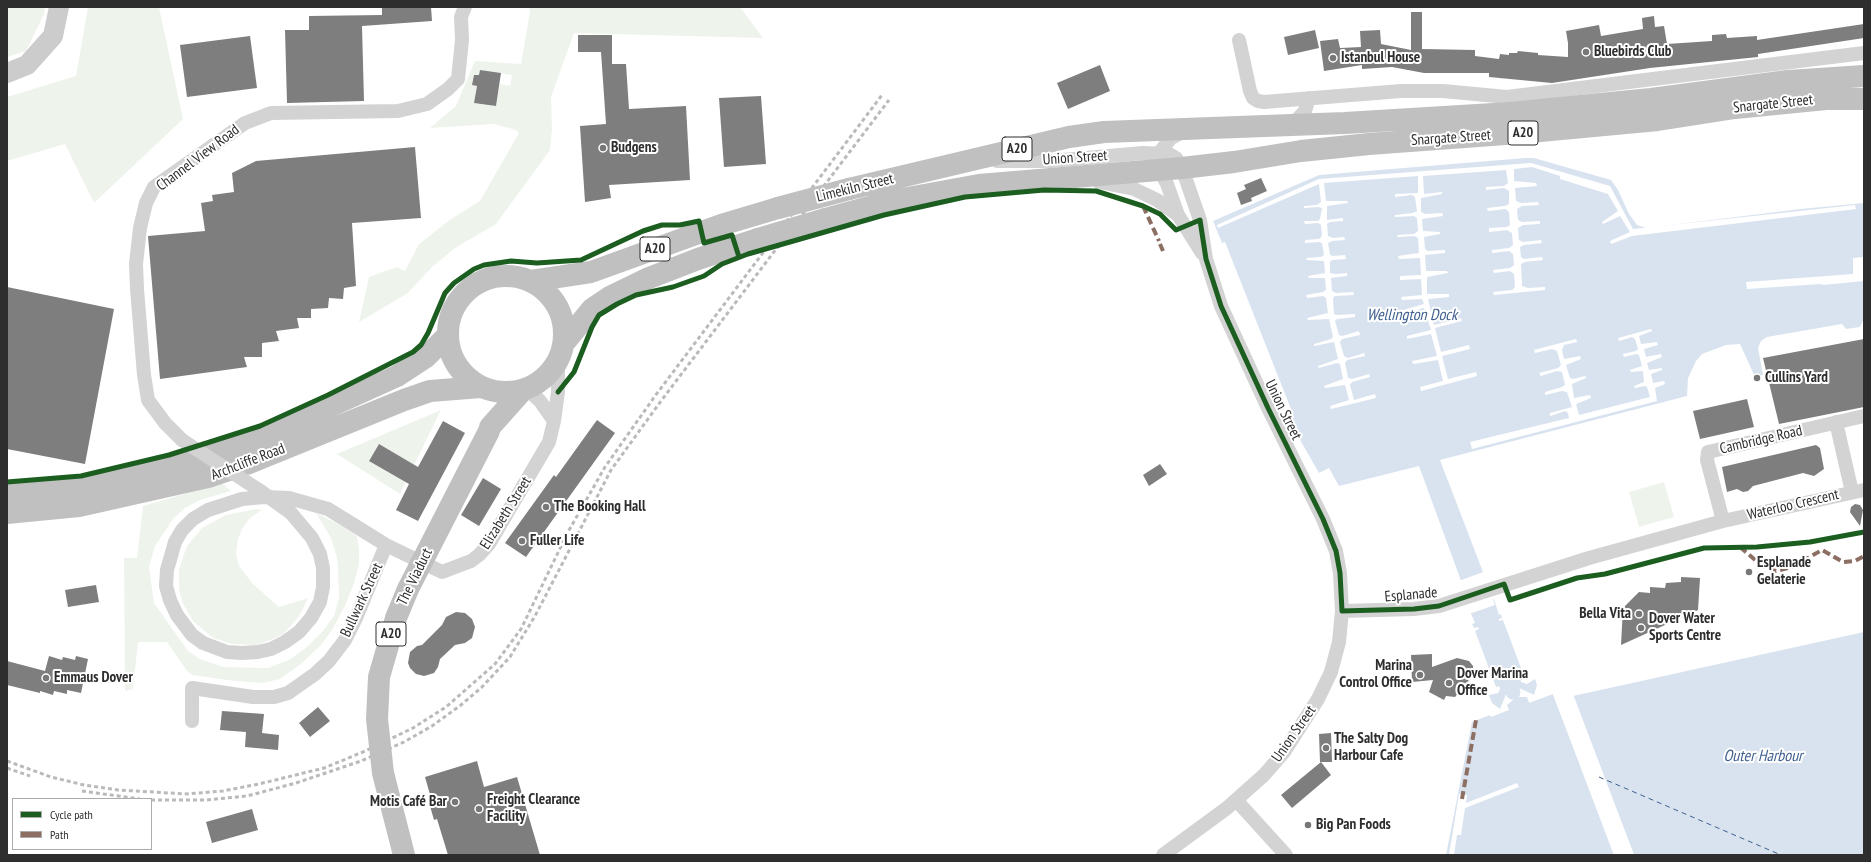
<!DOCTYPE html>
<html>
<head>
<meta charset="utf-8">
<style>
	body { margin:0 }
	#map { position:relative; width:1871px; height:862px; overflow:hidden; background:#fff; font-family:"PT Sans Narrow",sans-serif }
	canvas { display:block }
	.frame { position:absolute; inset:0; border:8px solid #2e2e2e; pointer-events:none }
	.legend { position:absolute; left:12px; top:798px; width:140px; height:52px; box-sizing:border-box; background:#fff; border:1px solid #ababab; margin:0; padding:5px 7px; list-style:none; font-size:12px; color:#2e2e2e }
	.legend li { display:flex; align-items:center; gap:8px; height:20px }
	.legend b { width:20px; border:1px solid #ababab }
</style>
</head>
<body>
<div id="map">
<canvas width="1871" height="862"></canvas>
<div class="frame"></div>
<ul class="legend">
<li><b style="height:5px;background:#1b5e20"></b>Cycle path</li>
<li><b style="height:5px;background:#8d6e63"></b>Path</li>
</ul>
</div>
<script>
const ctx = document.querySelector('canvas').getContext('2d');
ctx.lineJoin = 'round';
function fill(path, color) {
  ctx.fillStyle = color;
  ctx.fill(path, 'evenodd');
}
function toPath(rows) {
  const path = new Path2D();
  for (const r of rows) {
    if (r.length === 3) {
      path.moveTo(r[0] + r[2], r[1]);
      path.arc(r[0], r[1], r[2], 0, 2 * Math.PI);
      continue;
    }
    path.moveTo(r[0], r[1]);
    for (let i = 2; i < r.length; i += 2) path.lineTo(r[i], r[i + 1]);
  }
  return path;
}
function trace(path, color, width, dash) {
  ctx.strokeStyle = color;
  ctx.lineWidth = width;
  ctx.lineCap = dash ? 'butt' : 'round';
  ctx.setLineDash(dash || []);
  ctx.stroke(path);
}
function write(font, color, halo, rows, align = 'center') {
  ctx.font = font + ' "PT Sans Narrow",sans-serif';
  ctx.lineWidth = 4;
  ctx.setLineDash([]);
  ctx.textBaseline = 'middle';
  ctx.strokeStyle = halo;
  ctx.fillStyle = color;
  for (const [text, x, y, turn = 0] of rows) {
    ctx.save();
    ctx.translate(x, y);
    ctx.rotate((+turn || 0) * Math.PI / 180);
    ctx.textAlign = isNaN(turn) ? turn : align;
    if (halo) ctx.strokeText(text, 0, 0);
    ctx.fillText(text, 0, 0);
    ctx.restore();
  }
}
fill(toPath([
	[7,7,45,7,44,14,26,51,7,57],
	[88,7,159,7,183,119,94,203,65,144,7,161,7,97,76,76],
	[529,7,740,7,763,38,574,33,551,97,552,129,550,150,496,224,455,248,431,268,408,293,359,322,369,277,397,267,405,271,419,244,451,219,480,201,519,133,516,130,494,124,430,128,456,106,475,61,521,64,530,12],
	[480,70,512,75,510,86,500,84,496,106,474,103,477,86,472,85,474,75,479,75],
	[441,410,400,494,337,454],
	[379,444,411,463,369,460],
	[1664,482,1674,517,1639,527,1629,492],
	[222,483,231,491,200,500,185,508,173,519,155,546,149,567,154,603,188,651,200,659,224,667,268,668,289,660,306,648,322,632,334,616,339,598,338,569,337,557,331,538,316,513,342,526,357,536,359,550,359,564,354,583,345,606,332,630,321,645,301,664,280,679,263,683,235,681,192,675,187,671,167,642,138,642,133,689,125,691,124,558,137,558,143,506],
	[256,509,262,510,250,518,242,529,238,539,236,553,239,566,253,584,279,607,308,598,303,609,297,619,283,634,273,639,256,645,232,644,213,638,193,621,182,602,179,589,179,569,187,546,202,528,226,515]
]), '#eef4ec');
fill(toPath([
	[1525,158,1534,158,1611,180,1618,190,1629,214,1637,225,1646,228,1801,209,1864,203,1864,257,1853,258,1853,274,1746,282,1747,289,1821,284,1823,285,1864,281,1864,319,1860,327,1846,329,1842,324,1767,337,1761,341,1758,348,1763,375,1755,377,1740,344,1726,345,1702,354,1696,361,1688,378,1687,396,1440,460,1483,572,1491,600,1494,599,1499,615,1501,614,1502,618,1499,619,1499,621,1503,620,1524,676,1520,678,1521,682,1527,684,1535,679,1537,685,1534,695,1519,688,1507,692,1500,709,1492,703,1489,695,1498,693,1500,689,1499,686,1496,687,1475,631,1479,629,1478,627,1474,628,1472,624,1475,623,1469,609,1471,608,1419,466,1339,486,1329,468,1319,473,1295,431,1289,416,1291,409,1225,242,1222,243,1213,221,1319,175],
	[1864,632,1864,855,1634,855,1573,696],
	[1513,692,1520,697,1527,697,1529,703,1553,694,1614,855,1446,855,1472,722,1490,715,1491,717,1509,710,1507,705,1513,700]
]), '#d9e3f0');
fill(toPath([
	[1531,163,1610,186,1633,229,1855,205,1856,209,1632,236,1611,244,1610,241,1630,232,1620,216,1603,224,1602,222,1618,211,1608,194,1560,179,1560,176,1532,167,1514,169,1514,181,1536,183,1537,186,1515,188,1516,201,1521,203,1538,202,1539,205,1522,206,1517,209,1518,220,1522,222,1540,221,1540,224,1523,225,1518,228,1519,240,1523,242,1541,240,1542,243,1524,245,1520,247,1521,257,1524,259,1542,257,1543,260,1525,262,1521,264,1522,286,1528,288,1545,287,1545,290,1494,295,1493,292,1512,290,1515,287,1514,274,1510,271,1494,273,1493,270,1510,268,1514,265,1513,254,1509,251,1492,253,1492,250,1509,248,1513,245,1512,233,1507,230,1489,232,1489,228,1507,227,1510,225,1509,212,1506,209,1488,211,1487,208,1505,206,1509,204,1509,191,1504,188,1486,190,1486,187,1504,186,1508,183,1506,170,1423,176,1424,194,1442,192,1442,194,1421,198,1421,212,1425,214,1442,213,1443,216,1422,219,1423,231,1440,232,1440,234,1424,237,1425,249,1428,251,1445,250,1445,253,1425,255,1426,271,1447,271,1448,273,1427,277,1427,294,1449,294,1449,297,1428,299,1434,325,1461,318,1462,321,1435,328,1441,352,1469,345,1470,349,1442,356,1448,379,1476,372,1477,376,1421,391,1420,387,1443,381,1438,360,1413,364,1412,361,1437,356,1431,334,1407,339,1407,336,1431,330,1424,308,1401,314,1400,311,1424,304,1422,299,1402,300,1401,297,1422,295,1421,279,1400,280,1400,276,1421,275,1420,258,1399,259,1398,256,1419,253,1418,238,1414,236,1398,237,1397,235,1414,234,1418,231,1417,218,1414,216,1395,217,1395,215,1413,213,1417,211,1415,197,1412,195,1395,197,1395,194,1418,193,1418,176,1324,183,1326,201,1347,201,1348,203,1327,206,1327,220,1343,218,1343,221,1330,222,1327,224,1328,236,1333,238,1344,237,1345,240,1332,241,1328,243,1330,255,1333,256,1345,255,1346,259,1332,260,1330,262,1330,273,1335,274,1347,273,1347,276,1331,278,1332,291,1336,293,1353,292,1354,295,1335,296,1333,298,1334,314,1337,315,1355,314,1355,317,1337,319,1335,321,1339,335,1342,336,1359,331,1360,335,1342,339,1340,342,1344,356,1348,358,1364,353,1365,356,1347,360,1345,363,1348,378,1352,379,1369,374,1370,377,1352,382,1350,385,1354,400,1375,394,1376,398,1331,409,1330,406,1349,400,1345,385,1325,388,1324,386,1343,379,1340,364,1337,363,1319,368,1318,366,1338,359,1334,342,1314,346,1314,344,1331,339,1333,337,1329,319,1308,320,1307,318,1328,313,1326,298,1323,296,1307,298,1306,295,1323,292,1326,290,1325,278,1309,278,1308,276,1325,273,1324,261,1307,260,1306,258,1321,257,1324,255,1322,243,1319,242,1305,243,1305,240,1319,239,1322,236,1321,225,1318,223,1305,224,1304,221,1318,221,1320,219,1322,208,1318,207,1304,208,1304,206,1317,205,1321,202,1319,184,1218,228,1217,225,1319,179],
	[1651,329,1652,331,1639,336,1641,344,1657,342,1658,345,1644,349,1646,357,1661,354,1662,357,1647,363,1649,370,1662,368,1662,370,1651,374,1653,383,1664,381,1665,384,1655,388,1657,401,1472,449,1470,442,1569,418,1568,413,1565,411,1550,416,1550,413,1572,407,1567,392,1562,391,1545,395,1545,392,1562,387,1565,385,1562,372,1557,371,1541,376,1539,373,1558,368,1561,365,1557,351,1552,349,1535,353,1534,350,1576,339,1577,342,1564,345,1562,350,1564,359,1580,356,1581,359,1566,365,1570,378,1573,379,1585,376,1586,378,1572,384,1574,398,1590,395,1591,398,1576,404,1579,415,1650,397,1647,387,1645,386,1635,388,1634,386,1644,382,1643,371,1631,372,1630,370,1642,366,1639,355,1636,354,1624,357,1623,354,1636,351,1638,349,1635,339,1632,337,1619,341,1618,338],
	[1483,572,1495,605,1469,614,1467,609,1469,607,1459,581],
	[1553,694,1555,694,1616,855,1614,855],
	[1573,694,1634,855,1632,855,1572,696],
	[1517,783,1519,787,1465,808,1461,835,1457,835,1454,855,1449,855,1459,794,1467,795,1466,803]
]), '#fff');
trace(toPath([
	[1506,670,1513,692]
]), '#d9e3f0', 15);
trace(toPath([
	[1599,777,1781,855]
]), '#3f608e', 1, [5, 4]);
fill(toPath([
	[382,7,431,7,432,21,362,26,364,101,287,103,285,30,309,30,309,16,382,15],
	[1411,12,1422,12,1422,49,1475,50,1475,56,1499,59,1500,54,1509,55,1509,53,1517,53,1518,51,1538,53,1538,55,1568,57,1568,43,1566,31,1599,25,1601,36,1643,29,1642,18,1654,16,1655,27,1664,26,1667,44,1712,41,1712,35,1726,34,1727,38,1757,36,1757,40,1864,24,1864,38,1758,54,1758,57,1650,68,1552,83,1489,77,1489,73,1424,73,1392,67,1362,69,1362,65,1324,71,1320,41,1338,39,1340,48,1361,47,1360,31,1380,30,1381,44,1411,50],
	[1315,30,1319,48,1288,55,1284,37],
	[578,35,612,35,612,64,626,64,629,109,686,106,690,180,609,185,611,198,585,202,580,126,606,124,601,52,578,52],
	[250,36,257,88,187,97,180,45],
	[1100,65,1110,91,1068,109,1057,83],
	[480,70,501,73,496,106,474,103,477,86,472,85,474,75,479,75],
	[761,96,766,164,724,167,719,98],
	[415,147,421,218,352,223,356,286,344,288,343,299,329,298,328,308,311,309,311,318,297,318,299,328,276,331,279,341,262,343,262,357,244,357,247,367,160,379,148,236,205,231,201,203,213,201,212,195,234,192,232,173,256,161],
	[1261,178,1267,191,1251,198,1252,201,1241,205,1237,193,1246,189,1244,185],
	[7,287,114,309,85,464,7,449],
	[1864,339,1864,407,1779,424,1763,358],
	[1747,399,1754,427,1700,439,1693,411],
	[597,420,615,433,526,557,505,543,554,475,556,477],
	[443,421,465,433,418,521,396,510,409,484,369,461,379,444,418,467],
	[1816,445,1820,448,1824,469,1814,476,1803,473,1753,486,1748,491,1743,492,1737,489,1727,492,1722,467],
	[1160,464,1167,474,1149,486,1143,475],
	[483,478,501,489,479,526,461,515],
	[1855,504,1860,505,1863,510,1860,526,1850,512,1851,507],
	[1681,577,1700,578,1698,610,1621,645,1623,608,1639,592,1650,593,1650,587,1665,588,1666,583,1681,582],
	[96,585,99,602,68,607,65,590],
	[456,612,465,613,472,619,475,627,472,638,465,643,455,645,440,659,438,667,434,673,424,676,416,674,410,668,408,663,410,652,417,646,422,645,442,625,446,617],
	[1432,654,1432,667,1457,658,1469,661,1473,666,1473,675,1455,697,1446,696,1444,700,1429,692,1433,680,1412,682,1411,655],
	[49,656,62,660,63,657,75,660,76,656,88,659,81,693,67,690,67,694,54,691,53,695,40,691,40,693,7,685,7,661,45,671],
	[318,707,330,721,310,737,299,723],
	[222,711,264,714,262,733,279,735,278,750,245,747,246,732,220,730],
	[1331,733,1332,762,1320,762,1319,734],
	[477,761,484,787,517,777,540,855,448,855,437,819,434,820,428,799,431,798,425,777],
	[1321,762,1331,775,1292,808,1281,795],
	[252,809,258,830,212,843,206,822]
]), '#7e7e7e');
trace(toPath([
	[1239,40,1250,91,1253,98,1258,101,1264,102,1401,91,1443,91,1507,97,1864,53],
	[1292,125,1305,111,1309,98],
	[1184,131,1171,138,1159,153,1159,169,1167,184,1178,215,1202,253],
	[997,161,1051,161,1143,153,1169,154,1176,158,1182,168,1200,220,1206,259,1221,306,1268,408,1323,519,1336,551,1340,573,1342,611,1339,642,1331,672,1318,699,1284,752,1264,775,1227,808,1163,855],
	[1099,182,1134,189,1157,200,1178,215],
	[527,389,540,401,554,421],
	[1836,422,1852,492],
	[182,440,165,423,148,400,144,375,137,289,136,264,140,228,146,203,154,187,245,123,271,113,398,111,427,104,448,89,458,79,462,40,461,17,465,7],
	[291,513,312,538,320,554,323,568,323,587,320,602,311,618,299,632,285,642,271,649,258,652,242,653,227,652,203,643,192,635,177,615,170,600,166,586,167,570,175,542,182,530,193,519,208,510,242,499,264,497,289,498,328,509,386,545,442,572,471,561,479,555,489,544,549,442,554,421,558,392,558,362],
	[1723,521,1707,460,1708,452,1864,416],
	[1342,611,1414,609,1439,606,1589,558,1723,521,1864,490],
	[192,721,192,688,253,697,274,697,288,693,315,674,329,661,345,640,356,618,386,545],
	[1236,800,1286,855]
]), '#d3d3d3', 14);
trace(toPath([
	[7,73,27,65,53,36,59,7]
]), '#ccc', 20);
trace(toPath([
	[849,189,1069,137,1104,132,1345,123,1510,113,1651,99,1788,81,1864,76],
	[825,219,891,201,979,185,1182,168,1234,162,1301,151,1369,144,1519,133,1658,120,1735,108,1826,99,1864,99],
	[506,334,58],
	[531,281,591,272,721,225,778,208],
	[564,343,592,309,610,297,649,278,698,259,758,239],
	[490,427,523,390],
	[7,492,73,488,107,482,184,463,226,449,302,419,397,376,426,357,448,335],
	[7,513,79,506,208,477,249,463,404,400,430,391,481,387]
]), '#c0c0c0', 22);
trace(toPath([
	[7,761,51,777,84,785,118,790,187,794,223,791,259,784,324,768,363,752,413,728,446,707,495,664,521,629,568,532,605,467,655,396,882,95],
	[7,768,30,776],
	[82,791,140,799],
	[151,800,206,800,247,796,296,783,361,761,404,742,432,726,461,705,482,687,510,657,535,616,611,470,661,401,889,100]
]), '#bababa', 3, [4, 3]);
trace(toPath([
	[182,440,259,490,291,513]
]), '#d3d3d3', 14);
trace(toPath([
	[778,208,849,189],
	[758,239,825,219],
	[404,855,383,773,377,719,379,677,396,618,408,589,489,431]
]), '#c0c0c0', 22);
trace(toPath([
	[1143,206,1159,241],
	[1160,244,1163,251],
	[1740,547,1761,565,1776,571,1792,567,1822,550,1843,562,1855,561,1864,556],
	[1462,799,1476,720]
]), '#8d6e63', 4, [8, 4]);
trace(toPath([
	[558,392,574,372,592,327,599,315,617,304,636,295,673,287,704,276,722,264,748,254,884,215,965,197,1044,190,1096,191,1143,206,1160,214,1176,230,1200,220,1206,259,1221,306,1268,408,1323,519,1336,551,1340,573,1342,611,1414,609,1439,606,1504,584,1510,600,1577,578,1605,574,1704,548,1757,547,1810,542,1864,532],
	[7,482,81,476,169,455,260,426,328,395,413,352,421,345,428,333,445,293,454,283,474,269,484,265,511,261,537,263,581,260,643,231,662,225,680,225,699,221,704,243,732,235,739,257]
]), '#1b5e20', 5);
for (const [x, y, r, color] of [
	[1586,52,4,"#777"],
	[1333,58,4,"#777"],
	[603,148,4,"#777"],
	[1757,378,4,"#777"],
	[546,507,4,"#777"],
	[522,541,4,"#777"],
	[1749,572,4,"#777"],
	[1639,614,4,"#777"],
	[1641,628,4,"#777"],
	[1420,675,4,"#777"],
	[46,678,4,"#777"],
	[1449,683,4,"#777"],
	[1326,748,4,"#777"],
	[455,802,4,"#777"],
	[479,809,4,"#777"],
	[1308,825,4,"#777"]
]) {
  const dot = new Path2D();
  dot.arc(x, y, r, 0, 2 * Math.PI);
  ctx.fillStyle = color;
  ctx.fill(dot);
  trace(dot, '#fff', 1.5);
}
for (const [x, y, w] of [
	[1523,133,30],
	[1017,149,30],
	[655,249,30],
	[391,634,30]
]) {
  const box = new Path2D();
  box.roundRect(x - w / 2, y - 12, w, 24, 3);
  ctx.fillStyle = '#fff';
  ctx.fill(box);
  trace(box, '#2e2e2e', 1);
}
write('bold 14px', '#2e2e2e', null, [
	["A20",1523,133],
	["A20",1017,149],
	["A20",655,249],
	["A20",391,634]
]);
write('bold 15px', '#2e2e2e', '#fff', [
	["Bluebirds Club",1594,52],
	["Istanbul House",1341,58],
	["Budgens",611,148],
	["Cullins Yard",1765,378],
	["The Booking Hall",554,507],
	["Fuller Life",530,541],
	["Esplanade",1757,563],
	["Gelaterie",1757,580],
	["Bella Vita",1631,614,"right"],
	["Dover Water",1649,619],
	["Sports Centre",1649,636],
	["Marina",1412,666,"right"],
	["Control Office",1412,683,"right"],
	["Dover Marina",1457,674],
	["Office",1457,691],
	["Emmaus Dover",54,678],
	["The Salty Dog",1334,739],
	["Harbour Cafe",1334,756],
	["Freight Clearance",487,800],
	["Facility",487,817],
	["Motis Café Bar",447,802,"right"],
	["Big Pan Foods",1316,825]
], 'left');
write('15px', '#2e2e2e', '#fff', [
	["Snargate Street",1773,104,-6],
	["Snargate Street",1451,138,-4],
	["Channel View Road",198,158,-37],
	["Union Street",1075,158,-4],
	["Limekiln Street",855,188,-14],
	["Union Street",1283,410,64],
	["Cambridge Road",1761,440,-13],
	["Archcliffe Road",248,462,-21],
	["Waterloo Crescent",1793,505,-13],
	["Elizabeth Street",506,513,-58],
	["The Viaduct",415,577,-64],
	["Esplanade",1411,595,-5],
	["Bullwark Street",362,600,-65],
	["Union Street",1294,734,-55]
]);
write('italic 16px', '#3f608e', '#fff', [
	["Wellington Dock",1412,315],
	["Outer Harbour",1763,756]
]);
</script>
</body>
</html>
